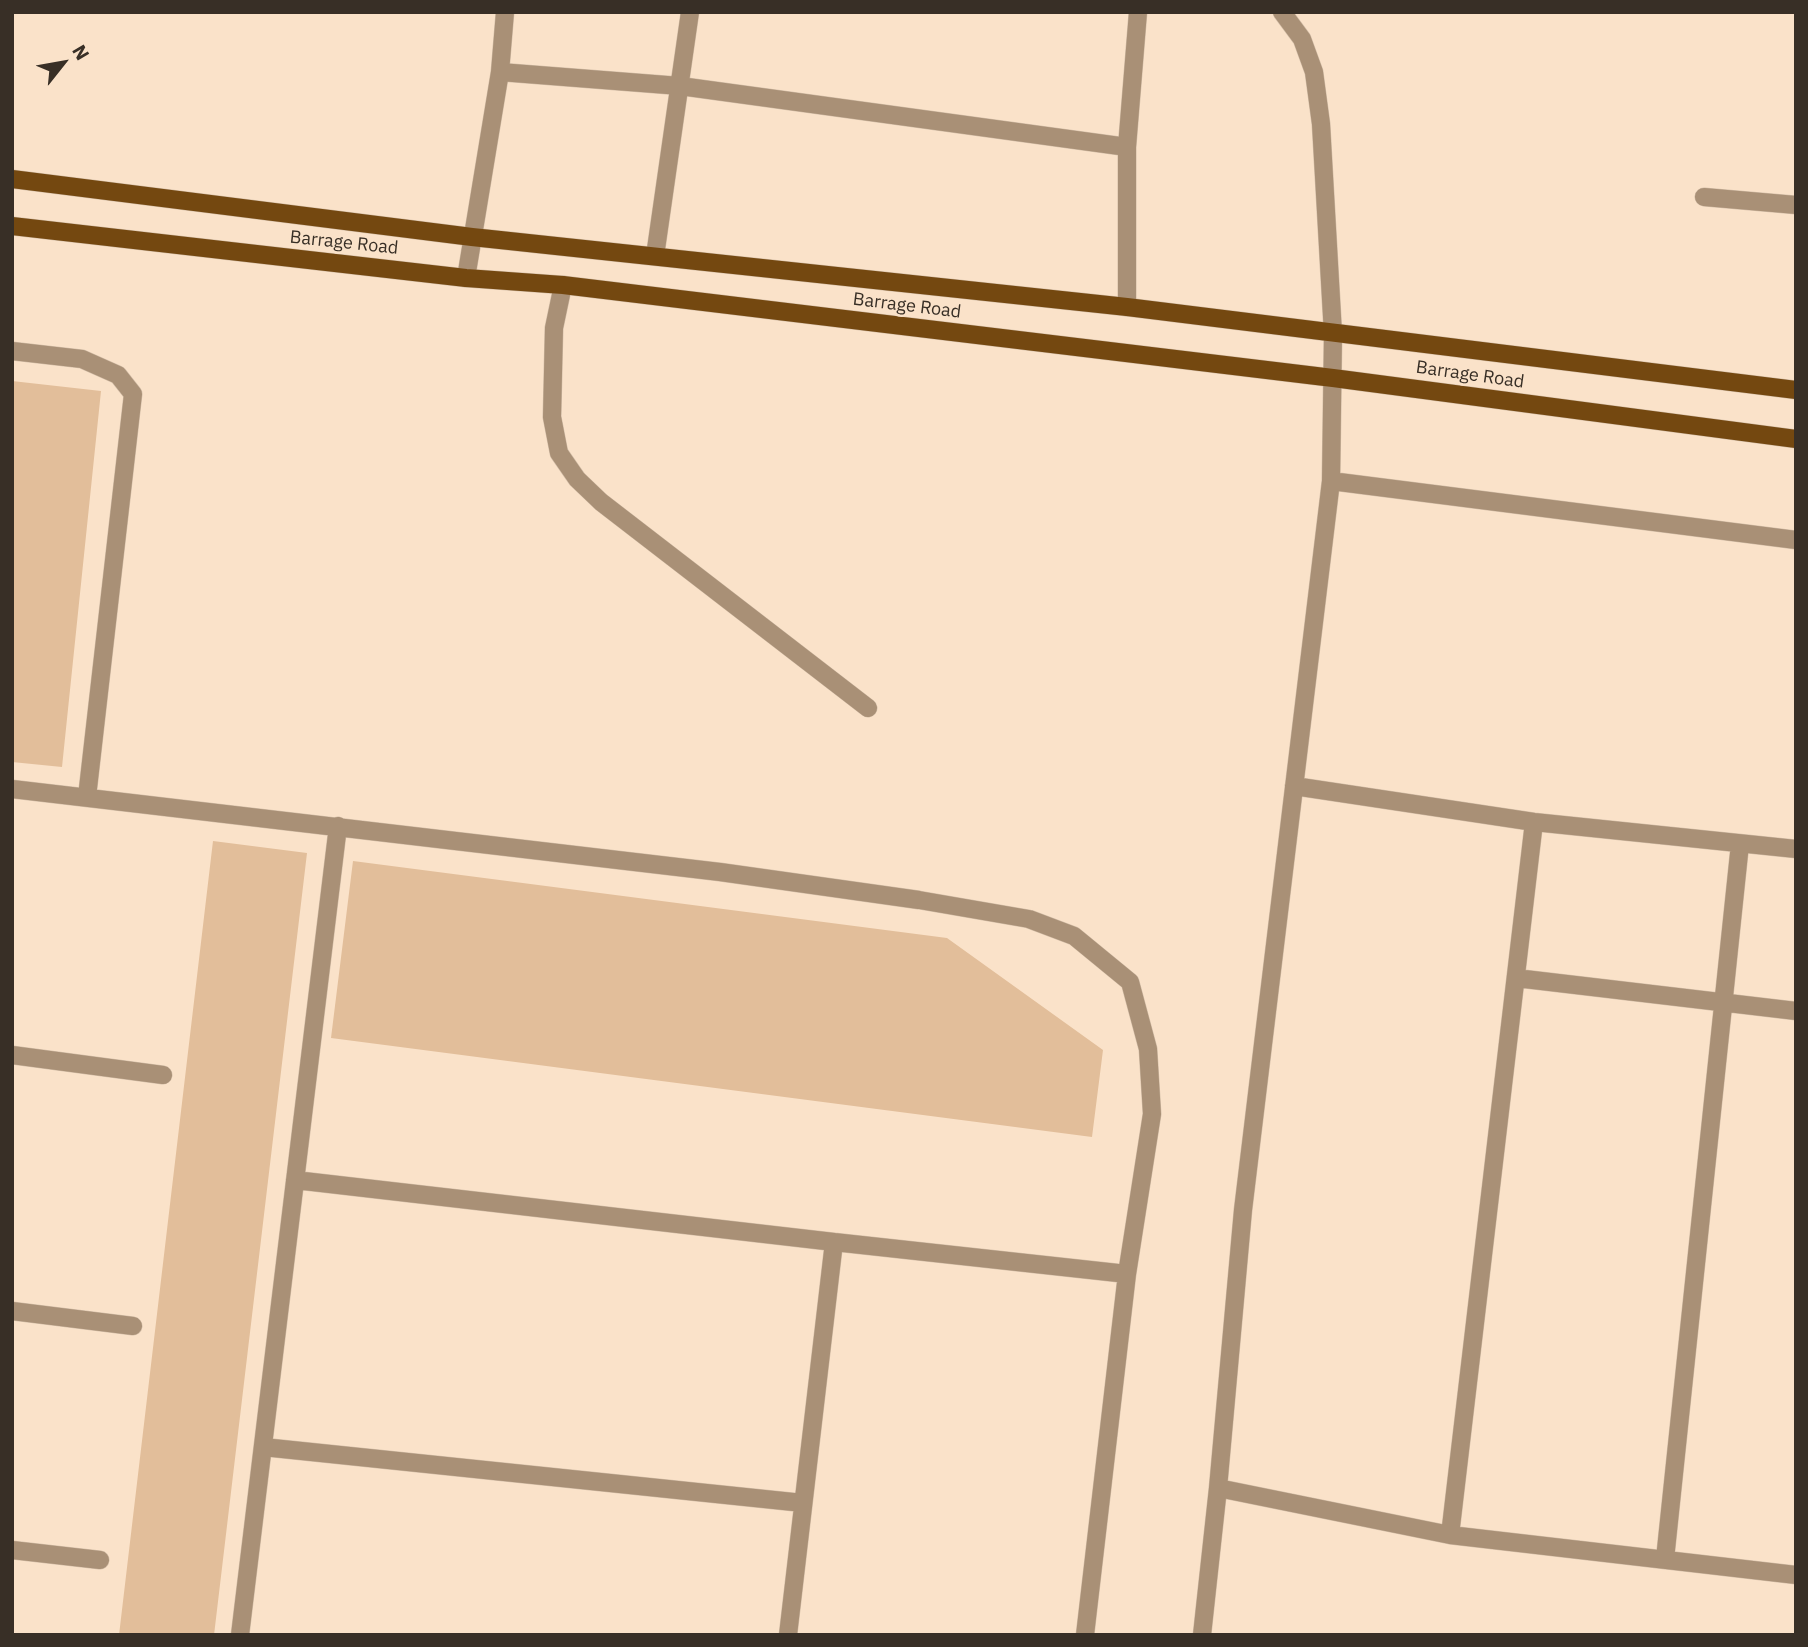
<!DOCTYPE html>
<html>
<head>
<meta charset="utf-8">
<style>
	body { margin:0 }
	#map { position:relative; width:1808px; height:1647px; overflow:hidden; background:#fae2c9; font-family:"IBM Plex Sans",sans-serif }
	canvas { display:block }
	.frame { position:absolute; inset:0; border:14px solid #382f26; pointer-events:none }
	.north { position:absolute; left:28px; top:28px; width:70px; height:70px; -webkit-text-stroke:5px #fae2c9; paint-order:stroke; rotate:59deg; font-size:19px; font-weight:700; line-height:28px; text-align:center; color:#382f26 }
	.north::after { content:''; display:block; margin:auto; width:24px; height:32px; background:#382f26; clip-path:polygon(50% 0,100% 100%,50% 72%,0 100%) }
</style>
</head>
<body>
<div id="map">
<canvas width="1808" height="1647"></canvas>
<div class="frame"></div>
<div class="north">N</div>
</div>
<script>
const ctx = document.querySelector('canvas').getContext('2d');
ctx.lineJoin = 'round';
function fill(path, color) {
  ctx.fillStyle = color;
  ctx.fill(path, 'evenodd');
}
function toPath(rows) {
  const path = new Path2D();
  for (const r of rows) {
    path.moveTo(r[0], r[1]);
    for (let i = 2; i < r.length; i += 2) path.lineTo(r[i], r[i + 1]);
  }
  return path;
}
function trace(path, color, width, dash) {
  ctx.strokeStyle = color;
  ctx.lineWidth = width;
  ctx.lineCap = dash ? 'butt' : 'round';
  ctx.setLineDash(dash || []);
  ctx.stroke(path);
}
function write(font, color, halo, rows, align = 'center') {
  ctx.font = font + ' "IBM Plex Sans",sans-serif';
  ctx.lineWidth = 5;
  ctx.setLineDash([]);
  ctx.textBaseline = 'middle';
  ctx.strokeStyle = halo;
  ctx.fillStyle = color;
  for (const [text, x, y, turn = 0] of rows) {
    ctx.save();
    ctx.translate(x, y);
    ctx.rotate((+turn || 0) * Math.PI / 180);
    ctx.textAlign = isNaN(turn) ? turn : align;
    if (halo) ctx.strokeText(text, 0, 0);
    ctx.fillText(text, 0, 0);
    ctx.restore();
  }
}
fill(toPath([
	[12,381,101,391,62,767,12,762],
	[213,841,307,853,214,1635,119,1635],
	[353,861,947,938,1103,1050,1092,1137,331,1038]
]), '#e2be9a');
const minor = toPath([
	[500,72,680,86,1127,147],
	[1704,197,1796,205],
	[655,256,690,12],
	[466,278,500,72,505,12],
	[563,285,554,328,552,417,559,453,577,479,601,502,868,708],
	[1127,307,1127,147,1138,12],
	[12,351,82,359,118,375,133,394,87,797],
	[1331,481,1796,540],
	[1294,786,1534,822,1796,849],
	[12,789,720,872,919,900,1029,919,1074,936,1130,982,1148,1049,1152,1114,1127,1274,1085,1635],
	[1516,978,1796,1011],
	[12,1055,163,1075],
	[295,1180,834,1242,1127,1274],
	[12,1311,133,1326],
	[263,1447,803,1503],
	[1218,1488,1450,1535,1796,1575],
	[1450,1535,1534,822],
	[12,1550,100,1560],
	[1665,1559,1740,844],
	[240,1635,338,826],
	[788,1635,834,1242],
	[1202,1635,1218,1488,1243,1210,1331,481,1333,334,1321,124,1314,72,1302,39,1282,12]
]);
const primary = toPath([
	[12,179,472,237,1127,307,1796,390],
	[12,226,466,278,563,285,1333,378,1796,439]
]);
trace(minor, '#d3bea8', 19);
trace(primary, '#d3bea8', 19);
trace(minor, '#a99076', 18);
trace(primary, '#744810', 18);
write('18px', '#382f26', '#fae2c9', [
	["Barrage Road",344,243,6],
	["Barrage Road",907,306,7],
	["Barrage Road",1470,375,8]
]);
</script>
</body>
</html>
